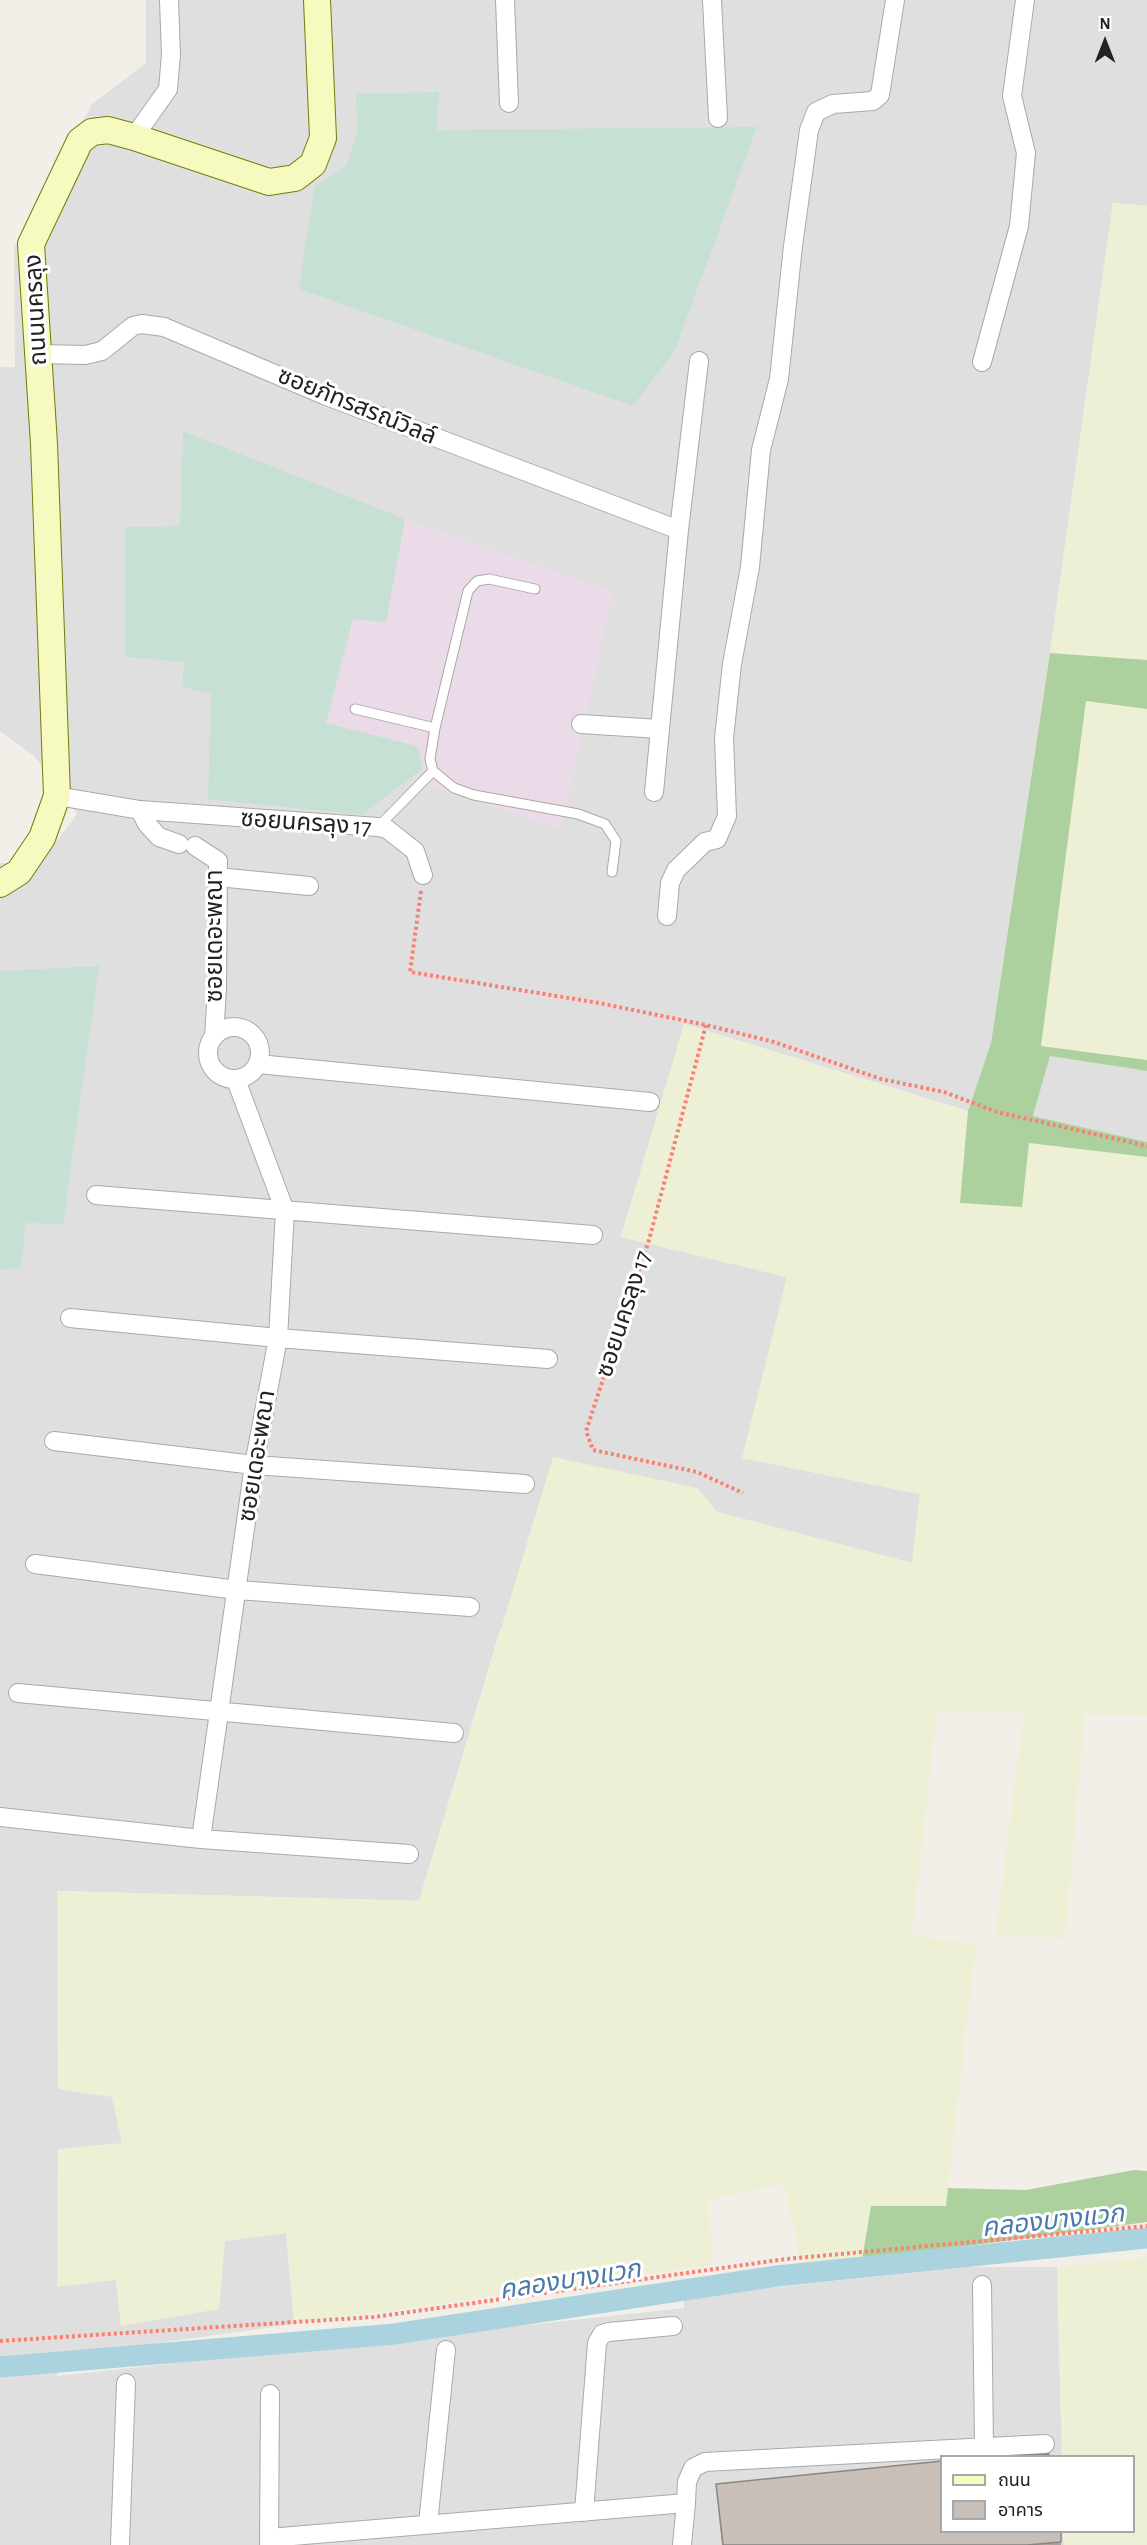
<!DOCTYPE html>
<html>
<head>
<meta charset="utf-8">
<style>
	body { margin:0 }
	#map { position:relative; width:1147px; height:2545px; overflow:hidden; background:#f2efe9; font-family:"Alegreya Sans","Noto Sans Thai",sans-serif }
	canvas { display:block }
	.legend { position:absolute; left:940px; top:2455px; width:195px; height:78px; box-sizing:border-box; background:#fff; border:2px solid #a7a7a7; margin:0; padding:8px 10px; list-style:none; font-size:18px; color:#222 }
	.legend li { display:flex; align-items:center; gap:12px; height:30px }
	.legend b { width:30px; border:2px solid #a7a7a7 }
	.north { position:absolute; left:1075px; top:12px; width:60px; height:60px; -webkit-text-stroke:4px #fff; paint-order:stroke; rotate:0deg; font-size:16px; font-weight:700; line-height:24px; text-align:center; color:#222 }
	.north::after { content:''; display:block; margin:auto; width:21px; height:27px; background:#222; clip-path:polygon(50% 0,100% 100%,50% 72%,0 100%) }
</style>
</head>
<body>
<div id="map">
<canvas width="1147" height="2545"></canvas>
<ul class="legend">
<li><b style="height:8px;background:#f7fabf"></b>ถนน</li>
<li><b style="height:16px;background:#c7bfb8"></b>อาคาร</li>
</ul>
<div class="north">N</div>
</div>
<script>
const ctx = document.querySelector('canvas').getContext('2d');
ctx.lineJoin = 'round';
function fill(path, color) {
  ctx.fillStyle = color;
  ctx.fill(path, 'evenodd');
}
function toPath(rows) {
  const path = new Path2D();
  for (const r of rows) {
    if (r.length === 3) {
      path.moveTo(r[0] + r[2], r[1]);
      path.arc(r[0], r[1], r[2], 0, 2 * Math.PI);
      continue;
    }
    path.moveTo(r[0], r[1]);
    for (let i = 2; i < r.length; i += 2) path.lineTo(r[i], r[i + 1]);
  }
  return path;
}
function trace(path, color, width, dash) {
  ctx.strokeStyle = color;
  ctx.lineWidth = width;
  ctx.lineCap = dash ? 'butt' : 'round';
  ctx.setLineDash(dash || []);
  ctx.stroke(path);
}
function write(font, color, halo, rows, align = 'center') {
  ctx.font = font + ' "Alegreya Sans","Noto Sans Thai",sans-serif';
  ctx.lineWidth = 6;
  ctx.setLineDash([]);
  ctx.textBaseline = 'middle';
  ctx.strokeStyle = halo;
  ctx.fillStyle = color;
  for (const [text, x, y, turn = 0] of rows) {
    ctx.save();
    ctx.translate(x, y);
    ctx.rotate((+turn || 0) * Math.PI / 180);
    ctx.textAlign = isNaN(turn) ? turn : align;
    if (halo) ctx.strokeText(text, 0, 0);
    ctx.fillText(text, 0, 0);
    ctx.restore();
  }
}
fill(toPath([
	[146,0,1147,0,1147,206,1113,203,1050,653,991,1043,968,1111,685,1024,621,1237,787,1277,743,1458,920,1494,912,1563,717,1512,697,1488,500,1630,419,1901,58,1891,113,2097,122,2143,116,2280,121,2325,225,2241,286,2232,294,2324,57,2357,57,2376,684,2308,684,2297,967,2267,1057,2267,1062,2456,942,2456,942,2532,1063,2532,1064,2545,0,2545,0,863,39,865,77,814,34,756,0,731,0,367,15,367,14,248,92,104,146,63],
	[353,619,386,622,417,746,326,723],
	[1050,1056,1147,1071,1147,1142,1033,1116]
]), '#e0dfdf');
fill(toPath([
	[405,519,613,592,561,829,428,785,416,746,326,723,353,619,386,621]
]), '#ebdbe8');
fill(toPath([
	[1113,203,1147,206,1147,660,1050,653],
	[1086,701,1147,709,1147,1060,1041,1046],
	[684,1024,968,1111,961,1203,1029,1143,1147,1157,1147,1715,1085,1714,1065,1938,995,1935,1024,1713,937,1711,912,1935,976,1945,946,2206,871,2206,862,2260,801,2263,784,2183,709,2201,712,2265,294,2324,287,2233,225,2241,219,2309,121,2326,116,2280,57,2287,58,2149,122,2143,112,2097,58,2089,57,1891,419,1901,553,1457,697,1488,717,1512,912,1563,920,1494,742,1458,787,1277,621,1237],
	[1147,2257,1147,2545,1064,2545,1063,2532,1134,2532,1134,2456,1062,2456,1057,2267]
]), '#eef0d5');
fill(toPath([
	[1050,653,1147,660,1147,709,1086,701,1041,1046,1147,1060,1147,1071,1050,1056,1033,1116,1147,1142,1147,1157,1029,1143,1022,1207,960,1203,968,1111,991,1043],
	[1134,2170,1147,2171,1147,2222,862,2260,871,2206,946,2206,948,2188,1026,2190]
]), '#add19e');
fill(toPath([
	[439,92,437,130,757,127,675,350,633,406,299,289,314,187,346,166,357,133,356,94],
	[183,431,405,519,386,622,353,619,326,723,417,746,423,768,362,815,208,799,211,694,182,687,184,662,125,657,125,527,180,526],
	[99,966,63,1224,26,1223,21,1267,0,1270,0,971]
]), '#c6e0d4');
trace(toPath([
	[0,2367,394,2334,777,2276,1147,2238]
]), '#aad3df', 21);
const lane = toPath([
	[355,709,435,728,430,759,433,771,454,788,474,795,578,814,605,824,616,841,612,872],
	[435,728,468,591,477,581,489,579,535,589],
	[378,827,433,771]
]);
const street = toPath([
	[505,0,509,103],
	[712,0,718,118],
	[134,137,168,89,171,55,169,0],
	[38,354,85,355,102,351,133,326,142,324,164,327,324,395,679,530],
	[982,362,1019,226,1026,153,1012,96,1025,0],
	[581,724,659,729],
	[654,792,679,530,699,361],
	[57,796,140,810,378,827,387,829,415,851,423,875],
	[140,810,147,824,159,837,179,844],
	[195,846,218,861,217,989,214,1037],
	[218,877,309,886],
	[667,916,670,883,676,870,705,842,717,839,727,816,724,738,732,664,750,567,761,450,779,379,793,246,809,130,816,112,833,104,873,101,880,95,895,0],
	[234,1053,26],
	[258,1064,650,1102],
	[96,1195,593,1235],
	[70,1318,278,1338,548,1359],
	[54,1441,254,1465,525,1484],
	[35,1564,237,1590,470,1607],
	[18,1693,454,1733],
	[0,1817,201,1839,409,1854],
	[201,1839,254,1465,278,1338,285,1211,236,1080],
	[982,2285,984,2446],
	[584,2512,597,2343,602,2334,609,2332,673,2326],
	[428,2524,446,2350],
	[269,2538,686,2503,687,2482,693,2468,705,2462,1045,2444],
	[120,2545,126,2383],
	[269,2545,270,2394],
	[682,2545,686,2503]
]);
const secondary = toPath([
	[0,884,19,872,42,838,57,796,44,444,31,244,80,141,92,132,108,130,134,137,269,182,295,178,313,164,323,138,317,0]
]);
trace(lane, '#a9a9a9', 11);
trace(street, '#a9a9a9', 20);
trace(secondary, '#707d05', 28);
trace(toPath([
	[421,891,410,972,599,1003,706,1025,774,1042,881,1079,944,1092,997,1112,1147,1146],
	[706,1025,649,1240,586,1431,593,1450,697,1472,743,1493],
	[0,2341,374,2317,786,2259,1147,2226]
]), '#fa8072', 4, [3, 3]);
trace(lane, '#fff', 9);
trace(street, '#fff', 18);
trace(secondary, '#f7fabf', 26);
fill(toPath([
	[716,2484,1061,2532,1061,2545,722,2545]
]), '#aba49e');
const building = toPath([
	[1049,2454,1049,2457,987,2457,1049,2454],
	[942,2461,942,2532,1061,2532,1061,2542,1027,2545,723,2545,716,2484,942,2461]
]);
fill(building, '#c7bfb8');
trace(building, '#8b8681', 1.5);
write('24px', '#222', '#fff', [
	["ถนนนครลุง",36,310,-93],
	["ซอยภัทรสรณ์วิลล์",357,406,22],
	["ซอยนครลุง 17",306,823,4],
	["ซอยเดอะพณา",215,936,-90],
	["ซอยนครลุง 17",624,1314,-72],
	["ซอยเดอะพณา",257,1456,-81]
]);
write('italic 26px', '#4a7aab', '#fff', [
	["คลองบางแวก",1053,2221,-6],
	["คลองบางแวก",570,2280,-9]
]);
</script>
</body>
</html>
